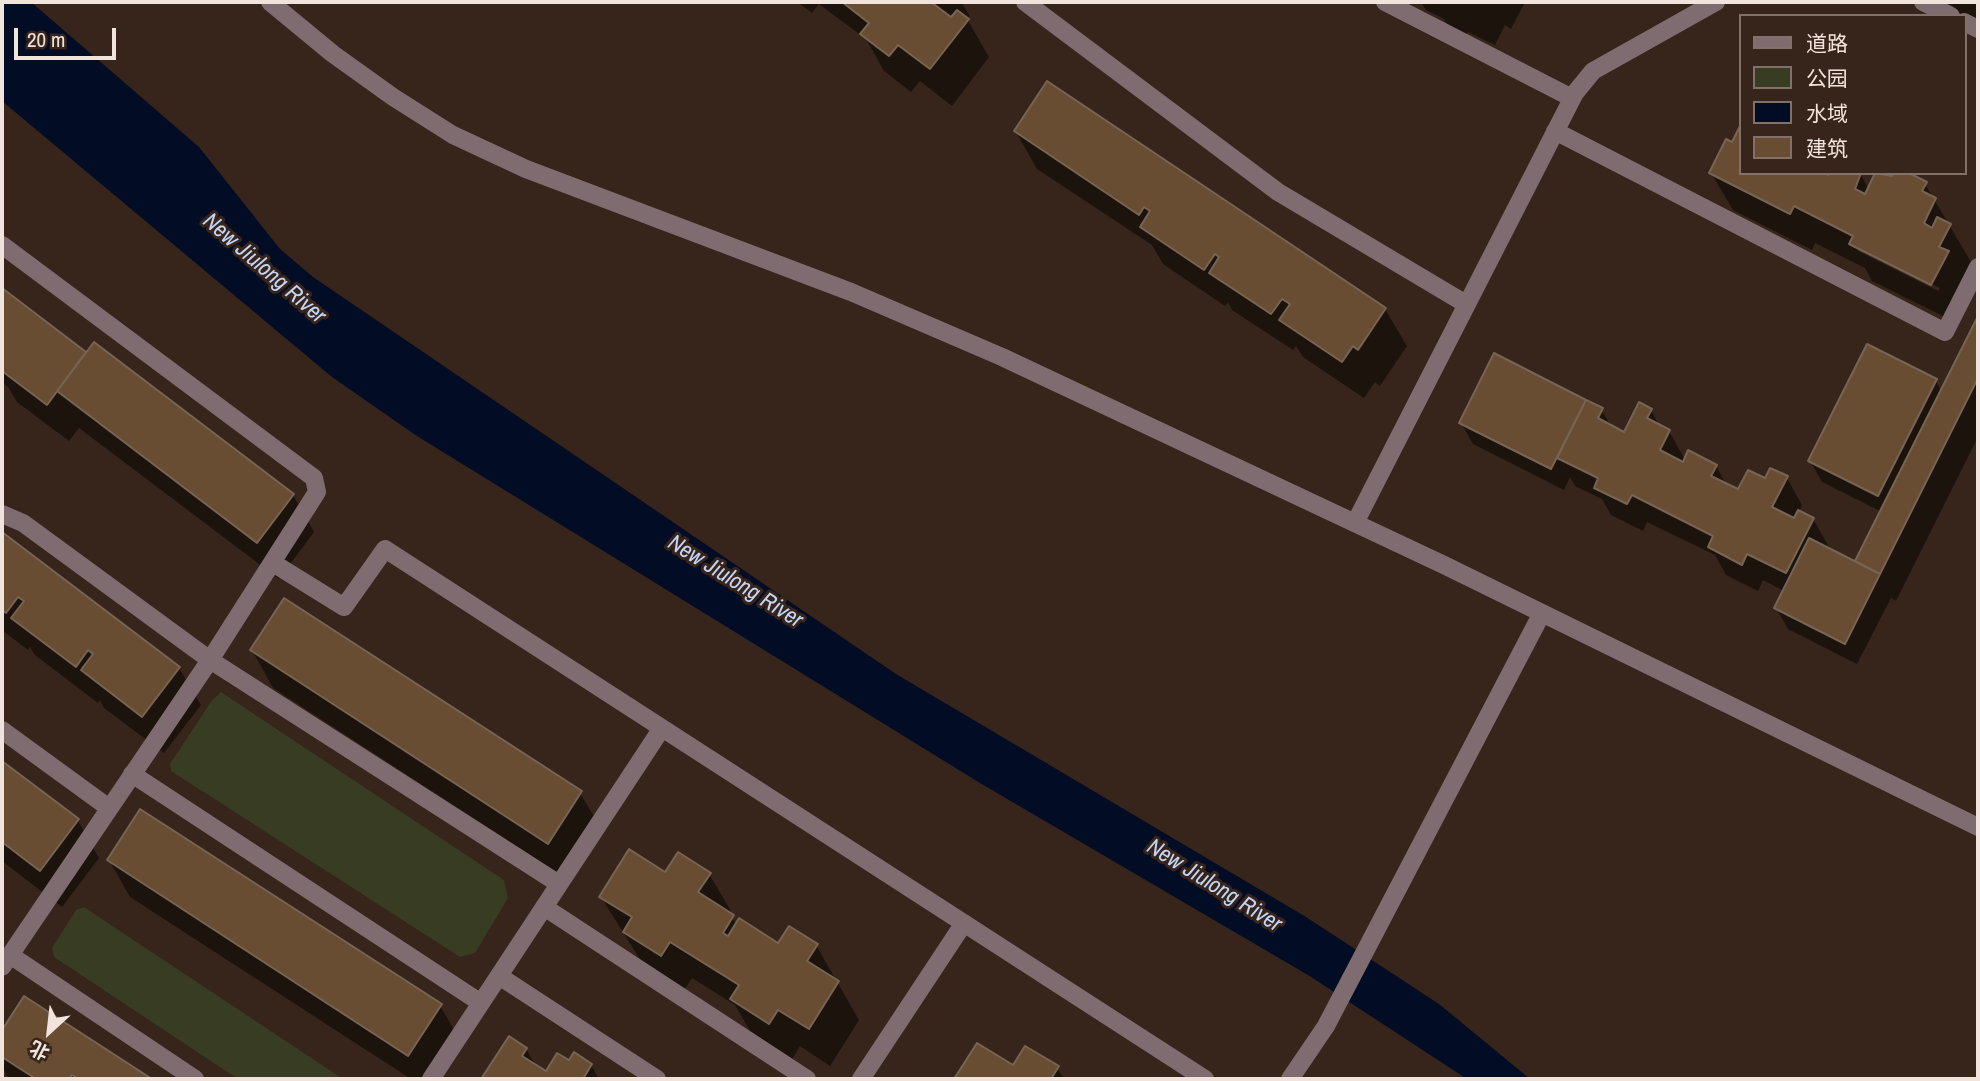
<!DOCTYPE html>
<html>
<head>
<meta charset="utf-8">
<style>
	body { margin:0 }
	#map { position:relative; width:1980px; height:1081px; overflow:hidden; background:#37241a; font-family:"Archivo Narrow","Noto Sans SC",sans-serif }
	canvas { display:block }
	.frame { position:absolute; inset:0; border:4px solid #f1e4dd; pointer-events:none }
	.legend { position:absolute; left:1739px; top:14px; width:228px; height:161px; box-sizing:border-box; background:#37241a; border:2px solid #817168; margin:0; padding:9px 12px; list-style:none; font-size:21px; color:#f1e4dd }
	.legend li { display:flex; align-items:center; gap:14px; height:35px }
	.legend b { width:35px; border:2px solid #817168 }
	.north { position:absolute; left:14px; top:997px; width:70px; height:70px; -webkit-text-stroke:5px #37241a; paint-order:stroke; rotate:207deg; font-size:19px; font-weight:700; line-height:28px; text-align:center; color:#f1e4dd }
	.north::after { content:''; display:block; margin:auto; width:24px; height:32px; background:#f1e4dd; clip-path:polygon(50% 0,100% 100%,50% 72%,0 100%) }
	.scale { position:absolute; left:14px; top:28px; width:102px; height:32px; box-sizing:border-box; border:4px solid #f1e4dd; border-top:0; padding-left:9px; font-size:21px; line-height:24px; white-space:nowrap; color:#f1e4dd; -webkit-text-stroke:5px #37241a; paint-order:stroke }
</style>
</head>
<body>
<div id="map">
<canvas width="1980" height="1081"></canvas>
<div class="frame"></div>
<ul class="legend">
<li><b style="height:9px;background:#7f6c70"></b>道路</li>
<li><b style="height:19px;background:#373c23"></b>公园</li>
<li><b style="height:19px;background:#020c25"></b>水域</li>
<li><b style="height:19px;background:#684d32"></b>建筑</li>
</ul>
<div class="north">北</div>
<div class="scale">20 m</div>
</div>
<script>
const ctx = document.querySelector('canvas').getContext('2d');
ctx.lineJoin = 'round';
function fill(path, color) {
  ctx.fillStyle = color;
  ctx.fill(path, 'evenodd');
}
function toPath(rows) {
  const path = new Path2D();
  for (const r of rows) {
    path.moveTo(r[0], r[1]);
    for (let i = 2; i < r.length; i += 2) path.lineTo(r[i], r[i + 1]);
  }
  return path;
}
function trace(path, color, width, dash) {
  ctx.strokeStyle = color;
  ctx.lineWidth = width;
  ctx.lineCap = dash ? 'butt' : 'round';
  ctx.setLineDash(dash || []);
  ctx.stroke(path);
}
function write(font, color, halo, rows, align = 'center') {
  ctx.font = font + ' "Archivo Narrow",sans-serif';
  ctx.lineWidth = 6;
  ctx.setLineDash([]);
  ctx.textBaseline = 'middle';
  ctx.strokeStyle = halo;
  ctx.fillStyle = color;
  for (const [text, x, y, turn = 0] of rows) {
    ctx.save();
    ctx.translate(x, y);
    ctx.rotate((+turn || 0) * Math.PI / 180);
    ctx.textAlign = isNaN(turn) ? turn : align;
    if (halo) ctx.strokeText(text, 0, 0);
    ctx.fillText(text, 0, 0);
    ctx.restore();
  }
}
fill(toPath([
	[221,692,504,880,508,898,475,953,460,957,171,771,170,764,212,700],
	[84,907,343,1079,238,1079,54,957,52,948,76,910]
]), '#373c23');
fill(toPath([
	[2,2,31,2,199,147,280,249,313,277,896,674,1306,917,1439,1004,1530,1079,1467,1079,1308,975,980,783,417,436,332,377,2,101]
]), '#020c25');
fill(toPath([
	[797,2,961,2,970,16,967,19,989,57,952,106,920,81,911,92,884,71,866,39,819,4,812,13],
	[1421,2,1525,2,1511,29,1505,25,1495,45,1468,32,1464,39,1452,33,1444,19,1426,10],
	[1943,2,1978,2,1978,19,1975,18,1971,25,1958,16,1953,6],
	[1740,130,1740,173,1857,173,1861,175,1869,190,1877,173,1925,184,1971,262,1953,321,1872,281,1865,268,1815,243,1812,250,1733,210,1711,173,1733,144],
	[1858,247,1940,288,1938,291,1858,251],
	[1016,132,1385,309,1407,346,1380,386,1375,382,1364,398,1303,357,1296,346,1293,350,1232,310,1228,302,1225,306,1163,264,1152,245,1037,169],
	[2,291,87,354,293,495,314,532,279,579,79,428,69,441,17,402,8,387,2,382],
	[1978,320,1978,437,1896,601,1891,598,1857,664,1788,629,1776,608,1784,591,1763,580,1758,591,1726,575,1715,555,1647,522,1643,531,1611,515,1602,499,1575,486,1570,477,1564,490,1473,444,1461,423,1495,356,1601,410,1612,427,1625,434,1651,410,1660,427,1669,431,1685,460,1716,466,1727,486,1739,492,1765,481,1787,478,1802,505,1799,512,1813,519,1829,547,1827,549,1856,564,1882,512,1822,482,1810,461,1935,380,1942,392],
	[2,534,179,668,201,705,164,753,104,708,100,700,98,703,35,655,30,647,28,650,2,630],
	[252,650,580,793,602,830,569,880,273,688],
	[2,763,78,821,99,858,62,907,2,861],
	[109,860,440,1006,462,1043,438,1079,411,1079,130,897],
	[666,874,709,874,731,911,729,914,737,925,778,945,816,945,859,1020,830,1066,800,1046,791,1061,753,1036,735,1005,692,978,683,992,646,969,601,897],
	[24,998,149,1079,9,1079,2,1066,2,1033],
	[509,1038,526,1049,536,1066,547,1073,570,1063,591,1065,599,1079,483,1079],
	[978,1045,1014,1068,1057,1068,1064,1079,956,1079]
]), '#0007');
const building = toPath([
	[842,2,931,2,951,17,957,10,969,19,930,69,898,45,889,56,860,34,869,23,842,2],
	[1047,81,1386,308,1358,350,1353,346,1342,362,1279,320,1290,304,1282,299,1271,314,1209,273,1219,257,1215,254,1204,270,1140,227,1150,211,1144,207,1139,215,1014,131,1047,81],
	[1740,126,1740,173,1824,173,1828,175,1829,173,1861,173,1855,189,1865,194,1875,173,1892,176,1894,173,1909,173,1927,182,1922,191,1936,198,1924,223,1932,228,1937,217,1951,224,1939,247,1949,251,1931,285,1849,244,1853,236,1794,206,1790,214,1709,173,1726,139,1732,142,1740,126],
	[2,288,86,352,47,405,2,371,2,288],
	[1978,316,1978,378,1880,574,1855,561,1978,316],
	[94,342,294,494,257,543,57,391,94,342],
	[1867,344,1937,379,1878,496,1808,461,1867,344],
	[1494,353,1586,400,1551,469,1459,423,1494,353],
	[1586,400,1603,408,1598,418,1624,432,1639,402,1652,409,1647,418,1670,430,1660,450,1683,462,1688,450,1717,465,1711,476,1738,489,1748,470,1765,478,1770,468,1788,476,1772,507,1794,518,1798,510,1814,518,1786,573,1747,554,1742,565,1708,547,1713,536,1632,495,1627,504,1594,488,1598,478,1557,458,1586,400],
	[2,532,180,667,142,717,81,670,93,654,88,650,76,667,11,618,24,601,18,597,6,613,2,610,2,532],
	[1809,538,1880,574,1845,644,1774,608,1809,538],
	[284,598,582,791,548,844,250,650,284,598],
	[2,761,79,819,40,871,2,842,2,761],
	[140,809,442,1004,408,1056,107,860,140,809],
	[629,849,665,872,678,852,711,873,698,892,734,915,723,933,728,936,739,918,778,943,789,926,818,944,807,961,839,981,809,1029,778,1010,769,1024,730,999,739,985,670,942,661,956,623,932,632,917,599,897,629,849],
	[24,996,152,1079,79,1079,72,1075,69,1079,36,1079,2,1057,2,1030,24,996],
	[509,1036,527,1048,522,1056,546,1071,557,1053,569,1060,574,1052,592,1064,583,1079,481,1079,509,1036],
	[977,1043,1013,1065,1025,1046,1059,1066,1051,1079,954,1079,977,1043]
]);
fill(building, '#684d32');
trace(building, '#766454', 2);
trace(toPath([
	[270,2,333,54,393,97,453,135,526,169,851,292,1002,357,1444,565,1978,827],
	[1025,2,1278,192,1466,304],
	[1385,2,1572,98],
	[1923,2,1951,16],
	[1964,22,1978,29],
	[1555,131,1945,332,1978,267],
	[2,245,314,478,317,492,210,660,2,967],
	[2,514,23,523,210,660,559,884],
	[1355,523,1575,93,1593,71,1716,2],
	[273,563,344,607,385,549,1205,1079],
	[2,730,109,808],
	[132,774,481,1003],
	[544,907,807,1079],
	[10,955,195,1079],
	[499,976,657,1079],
	[431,1079,662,728],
	[861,1079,964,923],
	[1290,1079,1326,1026,1542,613]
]), '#7f6c70', 18);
write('italic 23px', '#c3d6f7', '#37241a', [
	["New Jiulong River",264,269,41],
	["New Jiulong River",735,582,32],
	["New Jiulong River",1214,886,32]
]);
</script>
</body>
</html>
